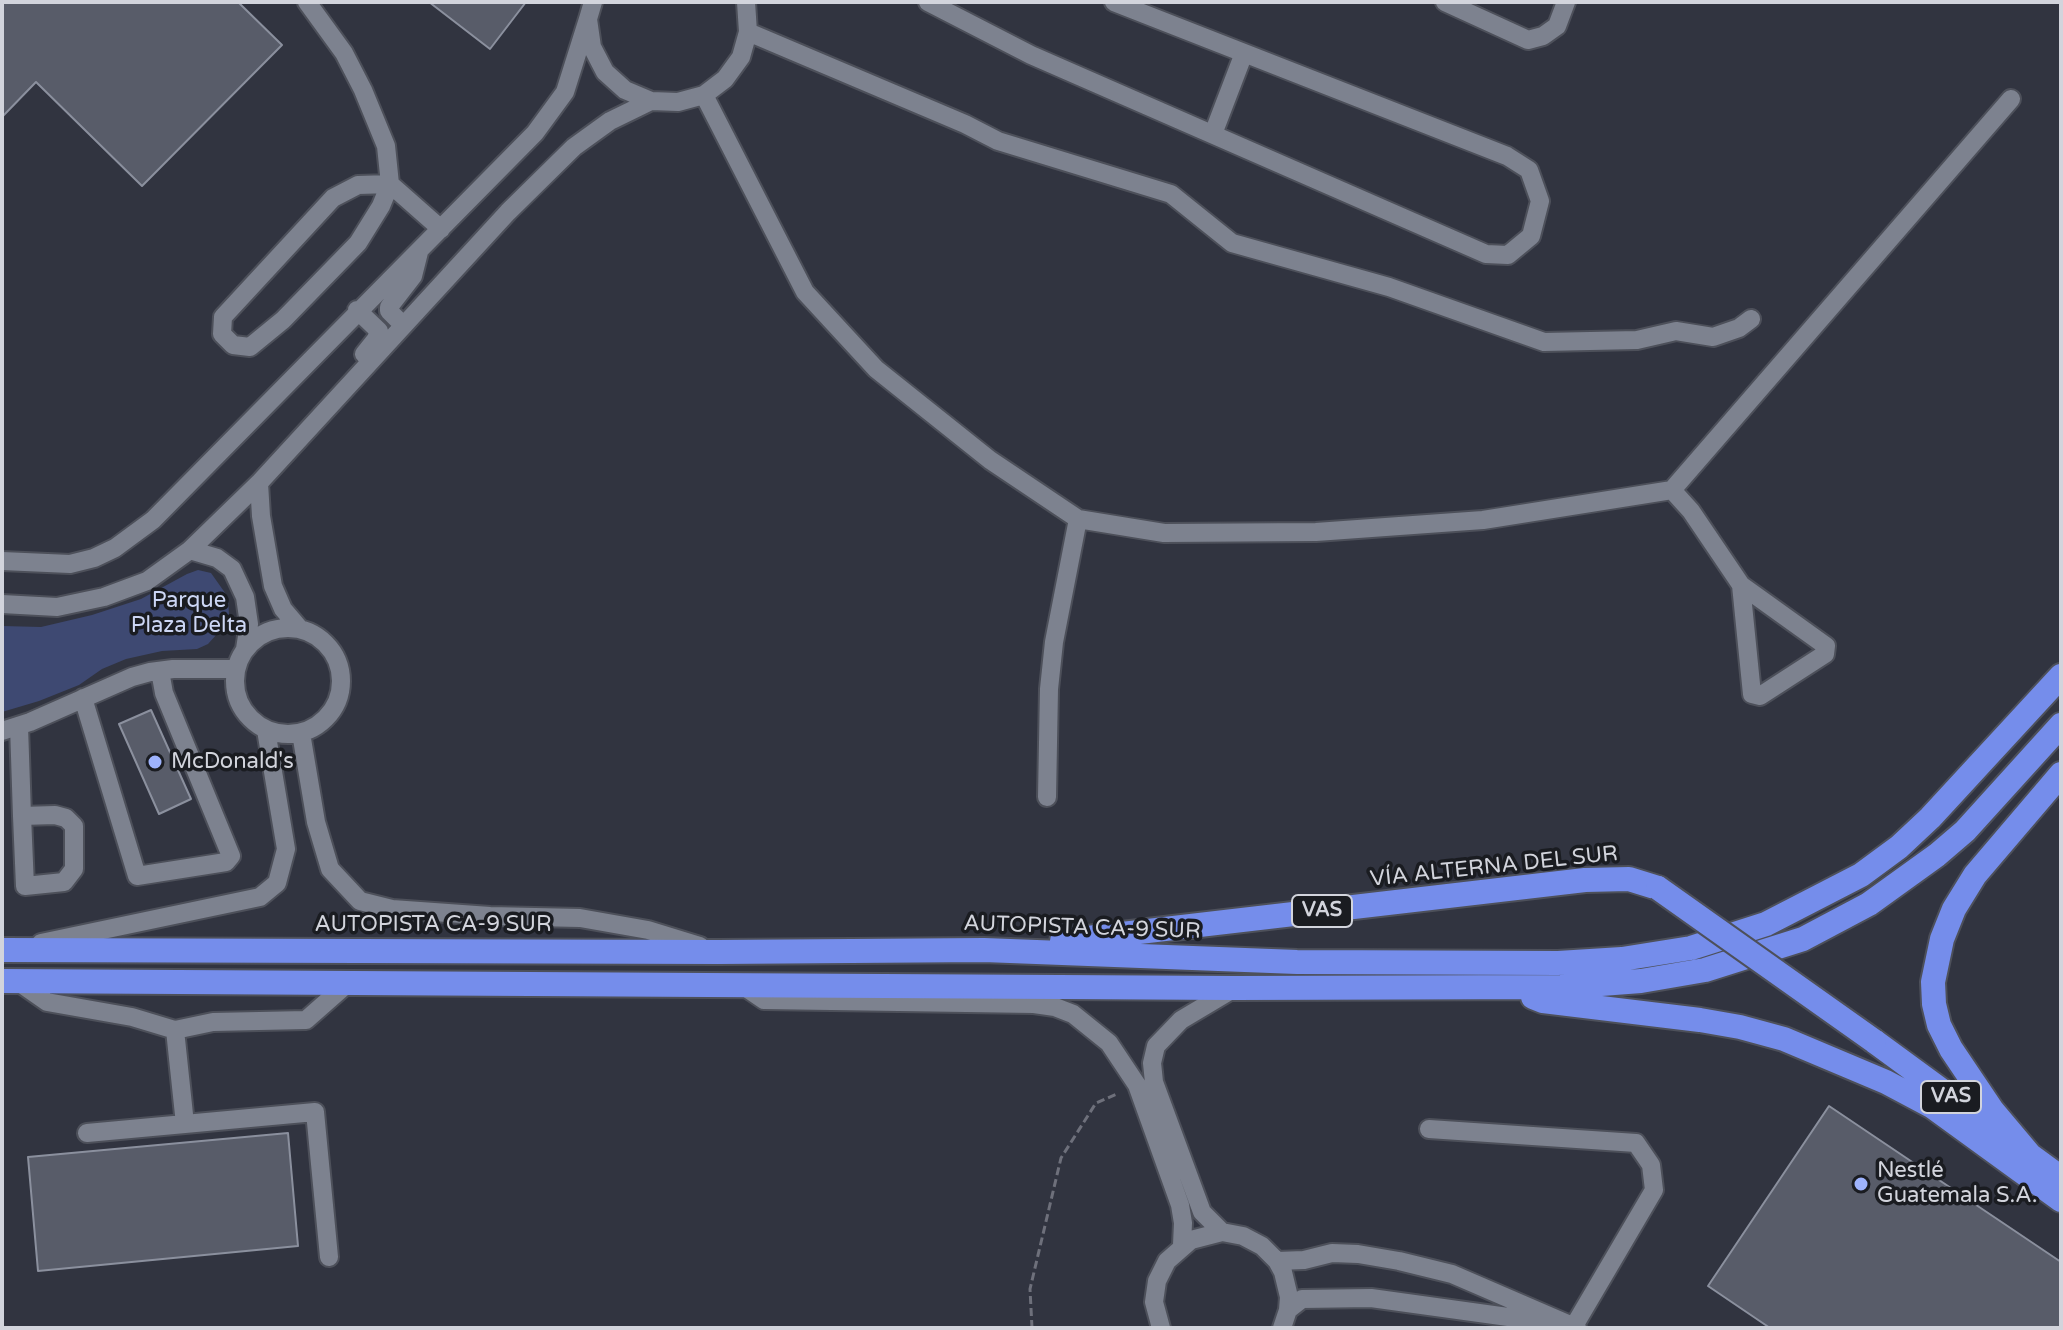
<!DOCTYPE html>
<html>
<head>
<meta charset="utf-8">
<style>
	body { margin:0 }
	#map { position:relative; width:2063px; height:1330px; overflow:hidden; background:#313440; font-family:"Varela Round",sans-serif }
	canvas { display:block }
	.frame { position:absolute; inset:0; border:4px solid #d2d4dc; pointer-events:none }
</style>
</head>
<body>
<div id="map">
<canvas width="2063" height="1330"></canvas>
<div class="frame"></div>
</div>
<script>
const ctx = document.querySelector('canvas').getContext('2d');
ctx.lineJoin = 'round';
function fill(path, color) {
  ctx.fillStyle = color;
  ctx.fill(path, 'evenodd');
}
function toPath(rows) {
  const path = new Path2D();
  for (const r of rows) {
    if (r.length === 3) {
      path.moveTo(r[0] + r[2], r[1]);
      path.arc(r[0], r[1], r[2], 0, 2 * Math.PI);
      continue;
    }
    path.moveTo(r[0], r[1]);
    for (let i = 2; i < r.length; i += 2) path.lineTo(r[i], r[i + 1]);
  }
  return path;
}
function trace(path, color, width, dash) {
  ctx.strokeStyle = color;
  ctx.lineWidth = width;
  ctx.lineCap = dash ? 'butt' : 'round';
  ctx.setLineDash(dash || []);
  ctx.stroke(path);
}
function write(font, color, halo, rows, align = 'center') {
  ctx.font = font + ' "Varela Round",sans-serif';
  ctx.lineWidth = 7;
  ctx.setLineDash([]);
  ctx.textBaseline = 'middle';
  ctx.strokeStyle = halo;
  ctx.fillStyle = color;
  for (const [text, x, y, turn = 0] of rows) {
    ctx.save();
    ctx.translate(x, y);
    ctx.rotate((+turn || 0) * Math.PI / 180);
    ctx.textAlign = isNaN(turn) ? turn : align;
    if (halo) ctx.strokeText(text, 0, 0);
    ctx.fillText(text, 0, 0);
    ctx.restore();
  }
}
fill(toPath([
	[198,570,211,573,228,597,229,615,226,624,208,644,197,649,162,651,126,659,102,669,79,685,39,701,2,712,2,626,41,627,92,615,141,599,187,574]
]), '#3e4972');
const building = toPath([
	[2,2,238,2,282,45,142,186,36,82,2,117,2,2],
	[429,2,526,2,490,49,429,2],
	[151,710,191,799,159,814,119,724,151,710],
	[1829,1106,2061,1262,2061,1328,1770,1328,1708,1286,1829,1106],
	[288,1133,298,1246,38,1271,28,1157,288,1133]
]);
fill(building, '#585c69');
trace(building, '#8b909e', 2);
const minor = toPath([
	[307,2,344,53,363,90,386,146,390,184,358,185,333,198,223,317,222,334,233,345,250,347,283,320,358,243,381,206,390,184,441,229],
	[593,2,588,19,592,47,605,72,625,90,651,101,678,102,704,95,725,79,741,57,748,32,746,2],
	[928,2,1031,55,1486,254,1508,255,1531,236,1540,201,1529,170,1507,156,1114,2],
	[1445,2,1528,40,1543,36,1557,26,1566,2],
	[748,32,965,124,998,141,1171,194,1232,243,1389,287,1544,342,1637,340,1676,331,1713,337,1739,328,1751,319],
	[704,95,805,292,876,369,990,460,1078,519,1164,533,1316,532,1483,520,1672,490,1691,511,1741,585,1826,646,1825,654,1760,696,1752,694,1741,585],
	[1213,134,1244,53],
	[357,310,379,331,376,339,364,354],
	[403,325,389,311,389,307,413,276,419,252],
	[259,483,261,516,273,586,283,609,300,629],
	[1672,490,2011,99],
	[190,550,217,558,232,569,245,597,249,624,245,649],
	[2,561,70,564,94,558,115,548,153,520,535,133,565,92,588,19],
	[2,604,57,607,104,597,147,581,190,550,259,483,508,212,574,147,610,121,651,101],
	[288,681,53],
	[83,698,137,876,226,862,231,856,164,693,160,671],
	[19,726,22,816,25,886,64,882,74,869,74,826,66,818,55,815,22,816],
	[2,731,30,722,132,677,150,672,173,669,236,669],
	[301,733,316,822,330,869,360,901,392,909,490,916,580,918,648,930,700,946],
	[1047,797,1049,689,1054,642,1078,519],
	[41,943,260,897,277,883,286,849,266,730],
	[17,981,47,1002,132,1017,175,1030,213,1022,306,1020,348,983],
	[742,985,764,1000,1034,1004,1055,1007,1073,1014,1109,1043,1137,1085,1180,1205,1183,1223,1182,1245],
	[175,1030,185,1124],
	[1429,1129,1636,1143,1651,1165,1654,1190,1574,1326],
	[87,1133,315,1112,329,1257],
	[1222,1232,1202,1212,1154,1082,1152,1063,1156,1046,1181,1020,1233,989],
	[1277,1261,1304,1260,1332,1253,1358,1254,1399,1261,1452,1274,1577,1328],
	[1288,1310,1302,1299,1371,1298,1551,1323],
	[1161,1328,1154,1302,1157,1281,1167,1261,1191,1240,1222,1232,1243,1236,1262,1246,1277,1261,1283,1272,1289,1297,1288,1310,1282,1328]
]);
const highway = toPath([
	[1062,941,1585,880,1629,879,1658,888],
	[2,950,718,952,984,950,1297,962,1558,963,1622,959,1691,948,1766,924,1861,875,1899,847,1930,818,2061,676],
	[2,981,1235,988,1561,987,1641,981,1705,970,1803,939,1869,904,1937,855,1965,831,2061,725],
	[1533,997,1543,1001,1700,1020,1740,1027,1784,1039,1886,1082,1933,1107,2061,1200],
	[1874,1041,2061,1178],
	[2029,1154,1992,1110,1951,1049,1939,1025,1934,1004,1933,982,1942,939,1954,909,1975,875,2061,774]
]);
trace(minor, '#4d505a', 22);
trace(highway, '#4d505a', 28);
trace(toPath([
	[1032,1328,1030,1289,1061,1158,1096,1103,1119,1093]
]), '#6e707b', 3, [8, 4]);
trace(minor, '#7d828f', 18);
trace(highway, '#758deb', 24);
const highwayBridge = toPath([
	[1658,888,1874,1041]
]);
trace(highwayBridge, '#4d505a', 28, []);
trace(highwayBridge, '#758deb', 24);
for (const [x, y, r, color] of [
	[155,762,8,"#9eb3fd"],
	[1861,1184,8,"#9eb3fd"]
]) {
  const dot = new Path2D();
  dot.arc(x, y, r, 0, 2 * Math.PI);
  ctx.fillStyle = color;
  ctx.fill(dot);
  trace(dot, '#1a1c21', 3);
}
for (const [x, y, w] of [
	[1322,911,60],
	[1951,1097,60]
]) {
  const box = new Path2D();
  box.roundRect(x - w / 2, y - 16, w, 32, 6);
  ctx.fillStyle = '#1a1c21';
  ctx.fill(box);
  trace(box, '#d2d4dc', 2);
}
write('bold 20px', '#d2d4dc', null, [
	["VAS",1322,911],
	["VAS",1951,1097]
]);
write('22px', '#ccd6f4', '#1a1c21', [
	["Parque",189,601],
	["Plaza Delta",189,626]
]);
write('22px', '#d2d4dc', '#1a1c21', [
	["McDonald's",171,762],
	["Nestlé",1877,1171],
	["Guatemala S.A.",1877,1196]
], 'left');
write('22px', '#d2d4dc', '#1a1c21', [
	["VÍA ALTERNA DEL SUR",1494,867,-6],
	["AUTOPISTA CA-9 SUR",433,925],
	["AUTOPISTA CA-9 SUR",1082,928,2]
]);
</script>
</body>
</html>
